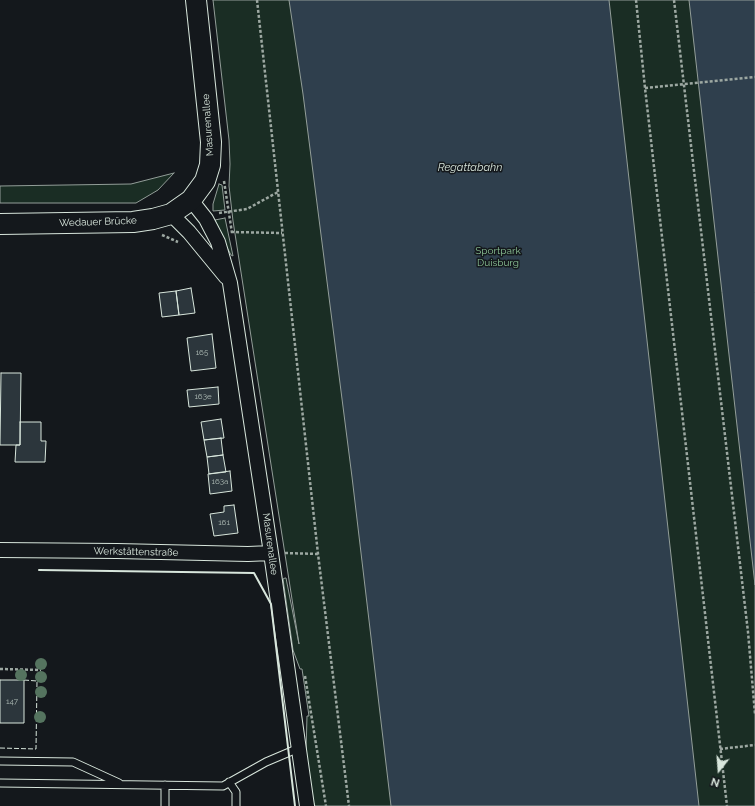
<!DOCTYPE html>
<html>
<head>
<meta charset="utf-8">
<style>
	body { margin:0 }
	#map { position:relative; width:755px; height:806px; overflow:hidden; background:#14181c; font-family:Raleway,sans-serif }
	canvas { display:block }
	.north { position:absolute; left:699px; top:750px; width:40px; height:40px; -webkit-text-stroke:3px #14181c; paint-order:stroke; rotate:197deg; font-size:11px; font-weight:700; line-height:16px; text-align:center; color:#d8e6dc }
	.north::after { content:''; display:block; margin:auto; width:14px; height:18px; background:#d8e6dc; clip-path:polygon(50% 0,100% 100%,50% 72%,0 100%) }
</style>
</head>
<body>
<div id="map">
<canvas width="755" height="806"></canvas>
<div class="north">N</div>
</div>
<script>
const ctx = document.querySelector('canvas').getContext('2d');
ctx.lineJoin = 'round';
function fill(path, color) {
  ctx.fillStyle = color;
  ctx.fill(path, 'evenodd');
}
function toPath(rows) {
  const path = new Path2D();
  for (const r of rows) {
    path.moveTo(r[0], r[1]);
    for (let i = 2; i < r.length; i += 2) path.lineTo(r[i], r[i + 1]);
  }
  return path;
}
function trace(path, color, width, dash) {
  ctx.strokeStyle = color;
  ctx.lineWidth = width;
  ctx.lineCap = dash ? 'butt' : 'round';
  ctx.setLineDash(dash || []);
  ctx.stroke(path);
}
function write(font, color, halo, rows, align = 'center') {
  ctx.font = font + ' Raleway,sans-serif';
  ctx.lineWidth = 3;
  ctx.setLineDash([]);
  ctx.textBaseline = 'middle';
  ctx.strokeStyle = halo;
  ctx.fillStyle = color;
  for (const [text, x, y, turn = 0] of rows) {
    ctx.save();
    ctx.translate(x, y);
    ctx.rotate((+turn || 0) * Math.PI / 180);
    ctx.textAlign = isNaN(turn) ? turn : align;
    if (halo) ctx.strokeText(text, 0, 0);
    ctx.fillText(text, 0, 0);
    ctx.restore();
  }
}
const green = toPath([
	[213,0,755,0,755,806,315,806,312,799,306,752,307,716,309,716,302,669,300,669,293,650,283,579,285,578,286,578,299,644,233,221,229,186,230,164,229,140,213,0],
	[174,173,158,190,136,203,0,203,0,186,131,184,174,173],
	[219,184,222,185,225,210,213,211,213,204,219,184],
	[225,218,233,256,231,255,216,226,215,220,225,218]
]);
fill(green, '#1a2d24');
trace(green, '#939e99', 1);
const water = toPath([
	[289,0,609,0,699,806,391,806,352,477,303,94,289,0],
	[689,0,755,0,755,585,689,0]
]);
fill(water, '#2f3f4d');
trace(water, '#939e99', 1);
const building = toPath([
	[191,288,195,313,179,315,176,291,191,288],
	[176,291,179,315,162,317,159,293,176,291],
	[212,334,216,368,191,371,187,338,212,334],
	[1,373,21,373,20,445,0,445,1,373],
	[218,387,219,404,189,407,187,390,218,387],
	[221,419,224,438,204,440,201,422,221,419],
	[20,422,41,422,41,441,46,441,45,462,15,462,16,445,20,445,20,422],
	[221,438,223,455,207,457,204,440,221,438],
	[223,455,226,472,209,474,207,457,223,455],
	[230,471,232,491,210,494,208,474,230,471],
	[234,505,238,533,214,536,210,514,224,512,224,506,234,505],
	[0,680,24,680,24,723,0,723,0,680]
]);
fill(building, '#2c363c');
trace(building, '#d8e6dc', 1);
const lane = toPath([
	[0,761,73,762,119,783],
	[229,782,236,792,236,806],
	[0,783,223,786,266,762,299,748],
	[165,806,165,785]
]);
const street = toPath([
	[191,200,206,219,218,242,230,283,271,553,307,806],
	[171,214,189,232,226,277],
	[0,550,117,551,248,554,271,553]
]);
const secondary = toPath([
	[0,224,133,222,153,219,171,214,191,200,205,181,210,165,211,142,196,0]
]);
trace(lane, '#d8e6dc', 9);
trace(street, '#d8e6dc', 16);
trace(secondary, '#d8e6dc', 22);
trace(toPath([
	[257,0,318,554,349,806],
	[636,0,645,88,727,806],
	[674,0,748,632,755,714],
	[645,88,755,77],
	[224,181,232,233],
	[219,213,247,209,278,192],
	[231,232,282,233],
	[162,235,178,242],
	[285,553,318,554],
	[0,669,41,670],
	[305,676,326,806],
	[720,749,755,745]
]), '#9da8a2', 2.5, [3, 2]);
trace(lane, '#14181c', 7);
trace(street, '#14181c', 14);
trace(secondary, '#14181c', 20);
trace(toPath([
	[0,748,36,749,37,681,24,680]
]), '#d8e6dc', 1, [5, 2]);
trace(toPath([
	[39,570,254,573,271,604,295,806]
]), '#d8e6dc', 2);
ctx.fillStyle = '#55745f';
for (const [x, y] of [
	[41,664],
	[21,675],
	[41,677],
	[41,692],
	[40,717]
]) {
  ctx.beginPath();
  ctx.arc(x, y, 6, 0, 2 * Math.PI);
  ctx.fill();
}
write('8px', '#adbab4', null, [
	["165",202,353],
	["163e",203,397],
	["163a",220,482],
	["161",224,523],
	["147",12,702]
]);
write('10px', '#d8e6dc', '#14181c', [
	["Masurenallee",208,125,-94],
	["Wedauer Brücke",98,222,-2],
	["Masurenallee",270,544,82],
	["Werkstättenstraße",136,552,1]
]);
write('10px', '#8ac095', '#14181c', [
	["Sportpark",498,251],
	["Duisburg",498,263]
]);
write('italic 11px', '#d8e6dc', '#14181c', [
	["Regattabahn",470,168]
]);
</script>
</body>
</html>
